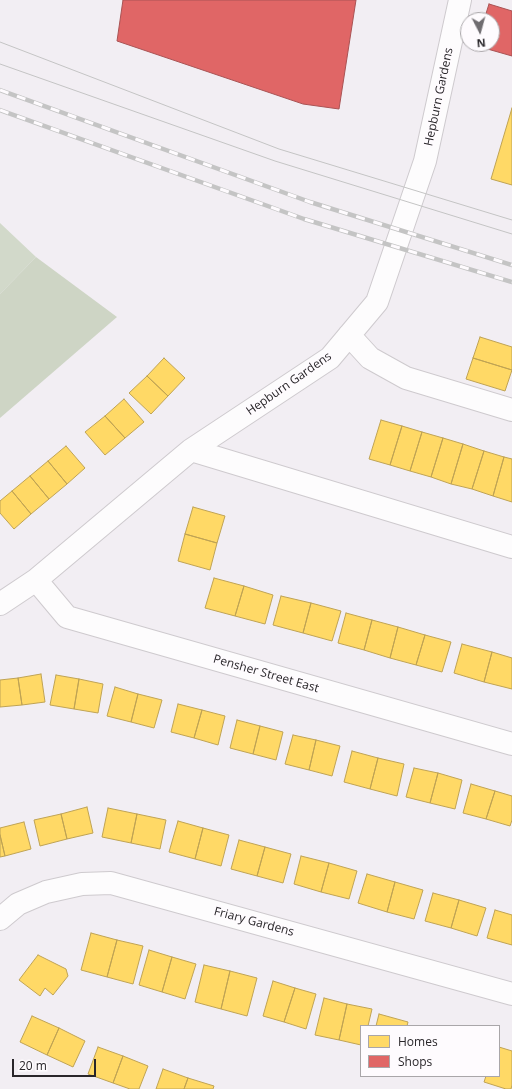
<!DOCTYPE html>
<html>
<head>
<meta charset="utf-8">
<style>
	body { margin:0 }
	#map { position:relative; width:512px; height:1089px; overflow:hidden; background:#f2eef3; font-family:"Open Sans",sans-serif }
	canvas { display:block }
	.legend { position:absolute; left:360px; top:1025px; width:140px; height:52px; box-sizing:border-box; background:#fefbfe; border:1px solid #a9a6a9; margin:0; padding:5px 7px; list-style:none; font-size:12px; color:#29262a }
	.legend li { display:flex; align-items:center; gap:8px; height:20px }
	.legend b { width:20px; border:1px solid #a9a6a9 }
	.north { position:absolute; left:460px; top:12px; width:40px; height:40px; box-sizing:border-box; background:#fefbfe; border:1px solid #a9a6a9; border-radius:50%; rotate:174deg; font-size:11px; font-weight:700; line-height:16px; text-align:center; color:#29262a }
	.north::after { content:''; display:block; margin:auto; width:14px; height:18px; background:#6f6c70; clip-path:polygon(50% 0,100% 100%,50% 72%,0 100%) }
	.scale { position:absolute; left:12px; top:1059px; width:84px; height:18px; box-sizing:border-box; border:2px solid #29262a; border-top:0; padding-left:5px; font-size:12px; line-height:14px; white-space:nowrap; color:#29262a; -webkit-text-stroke:3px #fefbfe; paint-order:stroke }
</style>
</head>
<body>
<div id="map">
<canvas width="512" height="1089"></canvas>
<ul class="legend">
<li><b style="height:11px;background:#ffd966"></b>Homes</li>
<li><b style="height:11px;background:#e06666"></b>Shops</li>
</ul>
<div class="north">N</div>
<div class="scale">20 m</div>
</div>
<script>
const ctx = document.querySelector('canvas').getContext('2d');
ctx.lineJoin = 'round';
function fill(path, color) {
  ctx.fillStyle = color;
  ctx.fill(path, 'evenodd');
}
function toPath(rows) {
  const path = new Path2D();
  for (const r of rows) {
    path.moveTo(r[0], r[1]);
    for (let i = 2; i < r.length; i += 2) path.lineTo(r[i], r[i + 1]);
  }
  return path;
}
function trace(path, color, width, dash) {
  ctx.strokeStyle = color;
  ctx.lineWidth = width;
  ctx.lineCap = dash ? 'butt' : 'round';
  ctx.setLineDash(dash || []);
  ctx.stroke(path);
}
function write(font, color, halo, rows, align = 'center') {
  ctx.font = font + ' "Open Sans",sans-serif';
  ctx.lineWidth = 4;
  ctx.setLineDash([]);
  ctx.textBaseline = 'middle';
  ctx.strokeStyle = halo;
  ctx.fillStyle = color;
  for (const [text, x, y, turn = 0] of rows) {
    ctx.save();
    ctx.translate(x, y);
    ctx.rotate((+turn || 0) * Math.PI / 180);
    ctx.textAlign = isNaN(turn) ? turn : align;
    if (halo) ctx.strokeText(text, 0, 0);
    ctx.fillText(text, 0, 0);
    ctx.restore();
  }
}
fill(toPath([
	[0,223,36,257,0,294]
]), '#d2d9ca');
fill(toPath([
	[36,257,117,317,0,418,0,294]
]), '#ced5c5');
const homes = toPath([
	[512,108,512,185,491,179,512,108],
	[480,337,512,347,512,370,473,358,480,337],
	[164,358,185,378,168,396,147,376,164,358],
	[473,358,512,370,505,391,466,379,473,358],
	[147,376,168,396,151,414,129,393,147,376],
	[124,399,144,422,125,438,105,416,124,399],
	[105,416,125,438,105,455,85,432,105,416],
	[381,420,402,426,390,465,369,459,381,420],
	[402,426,422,432,410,471,390,465,402,426],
	[422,432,443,438,431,477,410,471,422,432],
	[443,438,463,444,451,484,431,477,443,438],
	[463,444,484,451,472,489,451,484,463,444],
	[66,446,85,468,67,484,48,461,66,446],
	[484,451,504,457,493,496,472,489,484,451],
	[504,457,512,459,512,502,493,496,504,457],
	[48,461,67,484,49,499,30,476,48,461],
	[30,476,49,499,31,514,12,491,30,476],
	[12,491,31,514,14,529,0,513,0,501,12,491],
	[193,507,225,516,217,543,185,534,193,507],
	[185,534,217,543,210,570,178,561,185,534],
	[214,578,244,586,235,616,205,608,214,578],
	[244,586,273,595,265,624,235,616,244,586],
	[281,596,311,603,303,633,273,625,281,596],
	[311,603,341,611,332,641,303,633,311,603],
	[346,613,372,620,364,650,338,643,346,613],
	[372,620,398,627,390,658,364,650,372,620],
	[398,627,425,635,416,665,390,658,398,627],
	[425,635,451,642,442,672,416,665,425,635],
	[462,644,492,652,484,682,454,673,462,644],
	[492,652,512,658,512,689,484,682,492,652],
	[41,674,45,702,22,705,18,678,41,674],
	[56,675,79,679,74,709,50,705,56,675],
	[18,678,22,705,0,707,0,680,18,678],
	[79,679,103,684,98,713,74,709,79,679],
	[115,687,138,694,131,722,107,716,115,687],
	[138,694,162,700,154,728,131,722,138,694],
	[178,704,202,710,194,738,171,732,178,704],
	[202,710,225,716,218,745,194,738,202,710],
	[237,720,260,726,253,754,230,748,237,720],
	[260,726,283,732,276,760,253,754,260,726],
	[293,735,316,740,309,770,285,764,293,735],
	[316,740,340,746,332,776,309,770,316,740],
	[352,751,378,758,370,789,344,782,352,751],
	[378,758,404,764,397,796,370,789,378,758],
	[414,768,438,773,430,803,406,797,414,768],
	[438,773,462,780,455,809,430,803,438,773],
	[471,784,495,791,486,819,463,813,471,784],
	[495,791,512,796,512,820,510,826,486,819,495,791],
	[87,807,93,833,67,839,61,814,87,807],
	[108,808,137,814,131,843,102,837,108,808],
	[61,814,67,839,40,846,34,820,61,814],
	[137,814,166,820,160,849,131,843,137,814],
	[178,821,203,828,195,859,169,852,178,821],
	[24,822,31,849,5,856,0,835,0,828,24,822],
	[203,828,229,835,221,866,195,859,203,828],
	[0,835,5,856,0,857,0,835],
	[239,840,265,847,257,876,231,869,239,840],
	[265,847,291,854,283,883,257,876,265,847],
	[301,856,329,863,321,892,294,884,301,856],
	[329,863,357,871,349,899,321,892,329,863],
	[367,874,395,882,387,912,358,903,367,874],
	[395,882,423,890,414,919,387,912,395,882],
	[433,893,459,900,451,928,425,921,433,893],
	[459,900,486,908,477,936,451,928,459,900],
	[495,910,512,915,512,945,487,938,495,910],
	[91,933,117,940,107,977,81,970,91,933],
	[117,940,143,946,133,984,107,977,117,940],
	[149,950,172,957,162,992,139,985,149,950],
	[38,955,66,969,68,976,53,995,45,988,40,996,19,980,38,955],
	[172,957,196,964,185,999,162,992,172,957],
	[204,965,230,971,221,1009,195,1002,204,965],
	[230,971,257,978,247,1016,221,1009,230,971],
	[273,981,295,988,284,1022,263,1016,273,981],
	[295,988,316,994,306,1029,284,1022,295,988],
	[324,998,347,1004,339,1040,315,1035,324,998],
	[347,1004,372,1009,368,1026,361,1026,361,1045,339,1040,347,1004],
	[379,1014,408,1022,407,1026,376,1026,379,1014],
	[32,1016,59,1028,47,1055,20,1042,32,1016],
	[59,1028,85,1041,73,1067,47,1055,59,1028],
	[98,1047,123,1056,113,1083,88,1074,98,1047],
	[499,1047,512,1051,512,1085,511,1089,506,1089,484,1082,486,1076,499,1076,499,1047],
	[123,1056,148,1066,139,1089,130,1089,113,1083,123,1056],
	[163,1069,188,1078,184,1089,156,1089,163,1069],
	[188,1078,214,1086,213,1089,184,1089,188,1078]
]);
fill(homes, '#ffd966');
trace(homes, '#bfa354', 1);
const shops = toPath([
	[123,0,356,0,339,109,303,104,117,41,123,0],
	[489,4,512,11,512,56,477,46,477,44,492,44,492,20,484,20,489,4]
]);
fill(shops, '#e06666');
trace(shops, '#a95354', 1);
const minor = toPath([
	[349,335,370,358,406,378,512,410],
	[191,450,512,547],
	[36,580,67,617,512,744],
	[0,604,36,580,191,450,330,358,377,302,425,161,460,0],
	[0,919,18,904,46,892,82,884,111,883,512,994]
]);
trace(minor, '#cecace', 24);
trace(minor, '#fdfcfd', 22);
trace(toPath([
	[0,42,279,149,512,220],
	[0,64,275,161,512,234]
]), '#c4c4c4', 1);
const rail = toPath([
	[0,90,310,202,512,265],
	[0,110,304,219,512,282]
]);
trace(rail, '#c4c4c4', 4.5);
trace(rail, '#fefbfe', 3, [9]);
write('12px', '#29262a', '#fefbfe', [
	["Hepburn Gardens",439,97,-78],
	["Hepburn Gardens",289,384,-35],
	["Pensher Street East",266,674,16],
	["Friary Gardens",254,922,15]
]);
</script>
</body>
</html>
